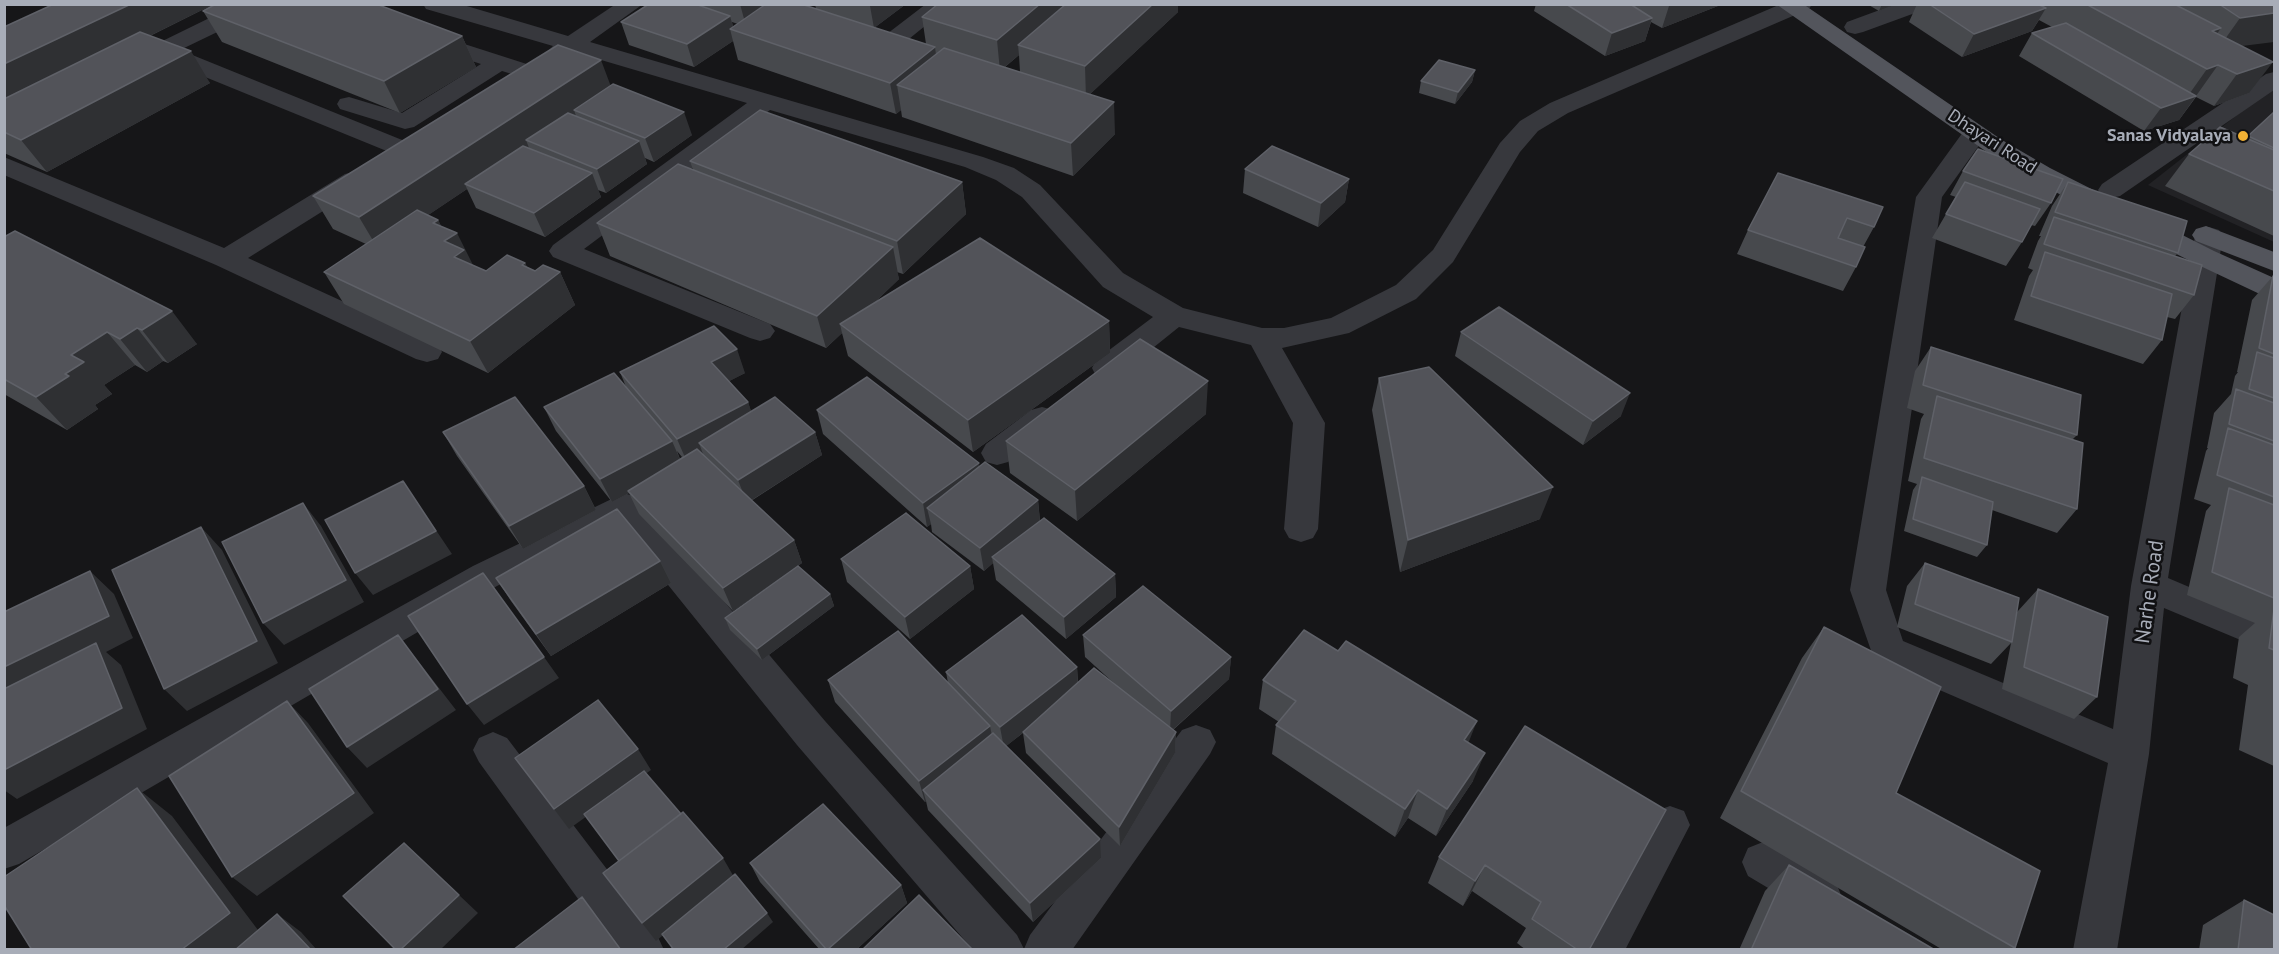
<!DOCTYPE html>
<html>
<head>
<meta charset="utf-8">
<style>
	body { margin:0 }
	#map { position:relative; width:2279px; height:954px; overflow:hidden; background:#161618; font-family:"PT Sans",sans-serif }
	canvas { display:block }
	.frame { position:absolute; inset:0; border:6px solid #a8adb8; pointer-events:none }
</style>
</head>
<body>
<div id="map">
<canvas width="2279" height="954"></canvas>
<div class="frame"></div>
</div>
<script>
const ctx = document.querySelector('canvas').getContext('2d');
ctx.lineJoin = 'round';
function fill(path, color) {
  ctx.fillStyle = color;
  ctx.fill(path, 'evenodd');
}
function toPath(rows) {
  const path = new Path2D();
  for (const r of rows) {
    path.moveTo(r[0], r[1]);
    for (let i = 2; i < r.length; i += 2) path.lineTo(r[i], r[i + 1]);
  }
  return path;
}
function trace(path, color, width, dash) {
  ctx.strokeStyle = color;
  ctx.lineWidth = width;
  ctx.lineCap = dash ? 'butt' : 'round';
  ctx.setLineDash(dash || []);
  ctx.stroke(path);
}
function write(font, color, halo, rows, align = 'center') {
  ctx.font = font + ' "PT Sans",sans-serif';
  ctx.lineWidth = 5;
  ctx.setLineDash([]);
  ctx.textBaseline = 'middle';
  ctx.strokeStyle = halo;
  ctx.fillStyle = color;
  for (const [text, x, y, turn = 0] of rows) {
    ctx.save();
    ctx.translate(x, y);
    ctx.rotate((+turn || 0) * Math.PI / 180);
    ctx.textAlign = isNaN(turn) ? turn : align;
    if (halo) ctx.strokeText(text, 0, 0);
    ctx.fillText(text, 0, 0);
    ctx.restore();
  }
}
fill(toPath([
	[2274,86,2274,242,2148,185]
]), '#222225');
fill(toPath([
	[238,4,268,4,265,9,180,50,412,144,416,149,412,154,403,157,394,154,161,59,148,64,140,62,136,57,140,52,238,4],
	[423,4,460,4,568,36,616,4,643,4,590,42,983,157,1014,168,1040,185,1123,273,1183,308,1262,328,1284,328,1331,318,1396,285,1433,250,1500,143,1520,121,1550,103,1781,4,1812,4,1809,9,1568,113,1538,131,1520,152,1453,262,1416,299,1349,333,1282,348,1325,423,1318,529,1313,538,1301,542,1289,538,1284,529,1293,423,1251,345,1179,327,1118,376,1107,379,1096,376,1092,368,1096,360,1153,317,1103,287,1022,197,996,180,965,167,770,110,584,249,770,324,775,331,770,338,760,341,750,338,553,257,549,251,553,245,747,103,574,52,558,60,550,58,546,53,553,46,426,9,423,4],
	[926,4,952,4,904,43,922,48,926,53,922,58,914,60,879,50,875,45,879,40,926,4],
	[1896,4,1929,4,1926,9,1863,32,1855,34,1847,32,1844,27,1847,22,1896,4],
	[427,32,536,67,540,72,536,77,528,79,502,71,414,127,405,129,340,109,337,104,340,99,349,97,402,113,481,64,419,44,415,39,419,34,427,32],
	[2274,72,2274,90,2120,196,2111,198,2102,196,2098,190,2102,184,2266,74,2274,72],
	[1975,125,1984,128,1988,133,1942,197,1886,590,1903,641,2113,729,2131,586,2195,236,2199,230,2209,227,2219,230,2223,236,2168,578,2274,623,2274,654,2164,608,2149,754,2117,950,2073,950,2108,763,1875,662,1850,590,1916,197,1966,128,1975,125],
	[4,157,224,248,345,174,354,172,363,174,367,180,363,186,248,258,438,345,442,352,438,359,427,362,416,359,216,265,4,175,4,157],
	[1042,407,1053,410,1058,418,1053,426,1008,462,997,465,986,462,981,453,986,444,1031,410,1042,407],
	[624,493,636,497,825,721,1017,935,1024,949,1030,935,1182,730,1196,725,1210,730,1216,742,1210,754,1072,950,973,950,797,745,619,524,497,586,19,864,4,869,4,828,473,566,624,493],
	[493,732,507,738,657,935,664,950,615,950,479,762,473,750,479,738,493,732],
	[1670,806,1684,811,1690,825,1625,950,1579,950,1586,935,1656,811,1670,806],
	[1763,842,1835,880,1841,895,1835,910,1820,916,1805,910,1748,876,1742,862,1748,848,1763,842]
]), '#37383d');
fill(toPath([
	[1776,4,1803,4,2002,140,2050,168,2214,251,2274,278,2274,298,2264,296,2194,263,2032,180,1984,150,1776,4],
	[2206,226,2274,252,2274,271,2196,241,2192,235,2196,229,2206,226]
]), '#53555c');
fill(toPath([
	[54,4,214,4,150,36,210,83,47,172,4,153,4,27],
	[649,4,801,4,816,9,815,4,906,4,874,28,926,44,922,17,1178,12,1090,94,1115,134,1073,176,902,117,901,110,896,114,738,60,733,41,694,67,629,45,621,22],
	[732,22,738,24,733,27],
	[1019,55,1020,72,1005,67],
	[1536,4,1723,4,1662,28,1651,22,1645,41,1605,56,1534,11],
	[1867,4,1895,4,1879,11],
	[1917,4,2274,4,2242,46,2249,93,2214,106,2196,97,2179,120,2144,131,2019,56,2032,33,2052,27,2039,20,2032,31,1962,57,1909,22],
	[203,11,462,36,476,67,400,113,222,42],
	[1475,70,1472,82,1455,104,1419,93,1421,81],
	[611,86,692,135,654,162,645,158,647,164,606,193,598,190,601,197,545,237,476,208,467,189,428,215,438,220,441,226,473,265,486,271,525,263,527,267,535,271,560,272,575,305,488,373,344,304,324,272,366,244,333,229,313,196],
	[2274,112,2274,236,2165,186,2189,154,2246,138],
	[690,161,962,182,966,214,903,274,897,272,899,279,874,303,1109,321,1110,353,973,452,848,356,842,333,826,348,610,256,597,223,693,170],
	[1245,169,1349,179,1345,202,1318,227,1243,193],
	[1963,171,2051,203,2035,226,2031,225,2022,242,2006,266,1932,238,1956,197,1950,195],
	[1778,173,1874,227,1863,247,1856,267,1843,291,1737,254,1748,230],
	[2068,182,2178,253,2175,256,2194,295,2175,319,2167,317,2162,340,2143,364,2014,320,2029,276,2033,270,2028,268,2038,241,2041,236,2039,236,2052,206],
	[4,237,197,344,168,363,163,361,147,372,135,365,104,385,112,394,95,405,98,409,67,430,4,394],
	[2273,276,2274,277,2274,766,2239,750,2248,685,2233,678,2239,637,2255,623,2187,595,2206,511,2211,505,2194,499,2206,451,2208,448,2207,448,2214,413,2231,394,2235,376,2238,372,2237,372,2252,300],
	[1461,332,1621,416,1583,445,1455,356],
	[1931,347,2077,435,2073,439,2077,509,2057,533,1992,510,1987,545,1977,557,1904,531,1913,490,1917,484,1908,481,1921,419,1924,414,1907,408,1915,371],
	[620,372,745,373,729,381,748,402,751,412,815,432,822,455,751,501,794,540,802,563,733,611,639,514,629,493,612,502,556,431,544,407,626,387],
	[677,451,682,457,680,459],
	[1379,378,1540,519,1400,572,1372,410],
	[817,410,979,467,1038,500,1040,521,1115,574,1116,597,1066,639,996,580,993,563,984,571,932,532,931,524,927,527,823,434],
	[1206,414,1077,521,1010,473,1006,441],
	[443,432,584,486,596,510,523,549,457,456],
	[841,559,970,566,974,589,910,639,847,582],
	[660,561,671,583,551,656,511,601,496,578],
	[1925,563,2017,612,2038,589,2097,697,2074,719,2002,689,2011,643,1991,664,1897,627,1907,586],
	[830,594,834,606,762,660,730,630,725,618],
	[1824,627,1896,793,2015,948,2013,950,1943,950,1720,818,1802,658],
	[1083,635,1231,657,1229,679,1173,730,1176,732,1175,753,1120,846,1026,753,1023,733,1006,746,1101,858,1033,922,928,810,926,801,925,802,835,702,828,680,948,683,946,672,1077,667,1078,682,1116,685,1085,657],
	[1263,680,1468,743,1473,781,1436,836,1408,818,1395,837,1272,754,1276,725,1279,722,1259,709],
	[1525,726,1589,950,1526,950,1517,943,1526,928,1472,891,1463,906,1428,883,1439,857],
	[750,863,901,885,907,903,856,950,820,950,760,882],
	[1789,865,1935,950,1739,950,1765,891],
	[2244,900,2274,950,2199,950,2203,925]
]), '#47494d');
fill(toPath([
	[131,4,214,4,4,108,4,64],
	[740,4,777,4,746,26],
	[872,4,906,4,874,28,870,6],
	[1040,4,1078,4,1018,45,1019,55,1000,71,997,40],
	[1153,4,1178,4,1178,12,1086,98,1085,66],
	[1672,4,1723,4,1662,28,1669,6],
	[1882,4,1895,4,1879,11],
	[2046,8,2032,31,1962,57,1974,34],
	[2274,13,2274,42,2218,49,2240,18],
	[730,16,734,30,730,29,733,41,694,67,687,44],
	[1652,18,1645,41,1605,56,1612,33],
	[2221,28,2199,60,2212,31],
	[462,36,476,67,400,113,384,81],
	[935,47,939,79,897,85,901,110,896,114,890,83],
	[191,51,210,83,47,172,21,140],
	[601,60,613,92,574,110,576,116,526,140,529,148,465,184,467,189,378,249,359,217],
	[2273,62,2249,93,2214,106,2237,74],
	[2218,65,2179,120,2144,131,2161,108,2185,100,2207,69],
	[1475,70,1472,82,1455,104,1458,92],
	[1114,102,1115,134,1073,176,1071,143],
	[684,112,692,135,654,162,645,138],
	[639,141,647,164,606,193,597,169],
	[592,173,601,197,545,237,534,213],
	[1349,179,1345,202,1318,227,1321,203],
	[962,182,966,214,903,274,897,241],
	[438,220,448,239,457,233,473,265,471,289,433,223],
	[893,247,899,279,847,329,840,324,842,333,826,348,817,316],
	[525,263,537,290,560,272,575,305,488,373,470,341,522,265],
	[172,311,197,344,168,363,142,330],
	[1109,321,1110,353,973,452,968,420],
	[137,328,163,361,147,372,120,339],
	[107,332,135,365,104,385,112,394,95,405,98,409,67,430,36,397,65,374,71,355],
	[737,349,745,373,720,386,711,362],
	[1208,381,1206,414,1077,521,1075,490],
	[1630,393,1621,416,1583,445,1593,421],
	[748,402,756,425,699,443,703,454,687,462,677,439],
	[815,432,822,455,747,503,738,480],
	[672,441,682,464,628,491,629,493,612,502,600,479],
	[979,463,982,486,927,508,931,524,927,527,923,503],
	[403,481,452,554,373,595,355,573],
	[584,486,596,510,523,549,509,526],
	[1553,487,1540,519,1400,572,1408,540],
	[1038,500,1040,523,992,557,993,563,984,571,980,548],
	[303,503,321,526,364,602,284,645,263,623],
	[201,527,222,550,278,663,187,711,164,689],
	[794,540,802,563,733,611,723,588],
	[660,561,671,583,551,656,536,634],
	[970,566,974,589,910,639,905,617],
	[90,571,114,594,133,638,106,652,121,665,147,729,17,799,4,790,4,667],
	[1115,574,1116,597,1066,639,1064,617],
	[830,594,834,606,762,660,757,649],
	[398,635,456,710,367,768,347,747],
	[544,657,559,678,484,725,467,704],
	[1231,657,1229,679,1170,732,1171,711],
	[1077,667,1078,688,1004,748,1000,727],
	[287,701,308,723,374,813,257,896,232,877],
	[1477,721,1466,749,1464,740],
	[990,726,994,747,923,790,926,801,925,802,919,781],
	[1176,732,1175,753,1120,846,1119,827],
	[638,749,651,770,569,829,554,809],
	[1485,753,1473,781,1436,836,1447,809],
	[137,788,172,816,264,938,249,950,181,950],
	[1418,790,1408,818,1395,837,1405,809],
	[1100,839,1101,858,1033,922,1030,903],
	[723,858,734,877,656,941,642,923],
	[1485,865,1472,891,1463,906,1475,881],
	[901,885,907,903,856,950,827,950],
	[459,895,478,913,440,950,400,950],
	[582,897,597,916,622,950,621,950],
	[767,913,773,922,741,950,723,950],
	[277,914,301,932,317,950,311,950]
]), '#2f3033');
const building = toPath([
	[54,4,131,4,4,64,4,27,54,4],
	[216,4,376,4,462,36,384,81,203,11,216,4],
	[649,4,695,4,730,16,687,44,621,22,649,4],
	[766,4,801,4,935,47,890,83,730,29,766,4],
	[938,4,1040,4,997,40,922,17,938,4],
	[1066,4,1153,4,1085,66,1018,45,1066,4],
	[1566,4,1630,4,1652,18,1612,33,1566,4],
	[1929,4,2037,4,2046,8,1974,34,1929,4],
	[2086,4,2174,4,2221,28,2212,31,2273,62,2237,74,2218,65,2207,69,2086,4],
	[2219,4,2274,4,2274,13,2240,18,2219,4],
	[2066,23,2196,96,2161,108,2032,33,2066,23],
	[140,32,191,51,21,140,4,132,4,99,140,32],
	[558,45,601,60,359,217,313,196,558,45],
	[944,48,1114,102,1071,143,897,85,944,48],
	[1439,60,1475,70,1458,92,1421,81,1439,60],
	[613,84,684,112,645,138,574,110,613,84],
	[760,110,962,182,897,241,690,161,760,110],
	[2274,112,2274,148,2248,136,2274,112],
	[568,113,639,141,597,169,526,140,568,113],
	[2220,127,2274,150,2274,191,2189,154,2220,127],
	[523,146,592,173,534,213,465,184,523,146],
	[1272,146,1349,179,1321,203,1245,169,1272,146],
	[1978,149,2063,179,2051,203,1963,171,1978,149],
	[678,164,893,247,817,316,597,223,678,164],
	[1778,173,1883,207,1874,227,1847,218,1838,238,1865,247,1856,267,1748,230,1778,173],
	[1965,182,2040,209,2022,242,1946,214,1965,182],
	[2068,182,2187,221,2178,253,2055,212,2068,182],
	[417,210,438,220,433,223,457,233,444,241,464,250,454,257,486,271,507,255,525,263,522,265,535,271,543,265,560,272,470,341,324,272,417,210],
	[2054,217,2202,265,2194,295,2044,244,2054,217],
	[15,231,172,311,142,330,137,328,120,339,107,332,71,355,84,362,65,374,69,376,36,397,4,379,4,237,15,231],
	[980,238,1109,321,968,420,840,324,980,238],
	[2045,252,2172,294,2162,340,2031,296,2045,252],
	[2273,276,2274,277,2274,354,2259,348,2273,276],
	[1499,307,1630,393,1593,421,1461,332,1499,307],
	[714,326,737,349,711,362,748,402,677,439,620,372,714,326],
	[1140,339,1208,381,1075,490,1006,441,1140,339],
	[1931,347,2081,395,2077,435,1923,385,1931,347],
	[2257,352,2274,358,2274,398,2249,389,2257,352],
	[1429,367,1553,487,1408,540,1379,378,1429,367],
	[614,373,672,441,600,479,544,407,614,373],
	[867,377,979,463,923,503,817,410,867,377],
	[2236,389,2274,403,2274,441,2229,424,2236,389],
	[1937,396,2083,443,2077,509,1924,458,1937,396],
	[515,397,584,486,509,526,443,432,515,397],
	[775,397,815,432,738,480,699,443,775,397],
	[2228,428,2274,445,2274,497,2217,475,2228,428],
	[697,449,794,540,723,588,628,491,697,449],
	[985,462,1038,500,980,548,927,508,985,462],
	[1922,477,1993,502,1987,545,1913,519,1922,477],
	[403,481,436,531,355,573,325,520,403,481],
	[2229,488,2274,505,2274,598,2212,572,2229,488],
	[303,503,346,580,263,623,222,542,303,503],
	[617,509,660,561,536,634,496,578,617,509],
	[906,513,970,566,905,617,841,559,906,513],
	[1044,518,1115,574,1064,617,992,557,1044,518],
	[201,527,257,641,164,689,112,570,201,527],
	[1925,563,2019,598,2012,642,1915,604,1925,563],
	[798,566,830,594,757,649,725,618,798,566],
	[90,571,109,616,4,667,4,612,90,571],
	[483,573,544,657,467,704,408,616,483,573],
	[1143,586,1231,657,1171,711,1083,635,1143,586],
	[2038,589,2108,617,2097,697,2024,667,2038,589],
	[2274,609,2274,650,2269,648,2274,609],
	[1022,615,1077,667,1000,727,946,672,1022,615],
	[1824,627,1941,687,1896,793,2040,871,2015,948,1741,791,1824,627],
	[1304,630,1338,651,1346,641,1477,721,1464,740,1485,753,1447,809,1418,790,1405,809,1276,725,1296,701,1263,680,1304,630],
	[898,631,990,726,919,781,828,680,898,631],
	[398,635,438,689,347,747,309,689,398,635],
	[96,643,122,708,4,770,4,689,96,643],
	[1094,668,1176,732,1119,827,1023,732,1094,668],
	[598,700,638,749,554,809,515,758,598,700],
	[287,701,354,793,232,877,169,776,287,701],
	[1525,726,1666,810,1589,950,1578,950,1532,919,1541,902,1485,865,1475,881,1439,857,1525,726],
	[993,733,1100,839,1030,903,923,790,993,733],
	[644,771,681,814,619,861,584,814,644,771],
	[137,788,230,913,181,950,32,950,4,905,4,877,137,788],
	[823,804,901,885,827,950,750,863,823,804],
	[683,812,723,858,642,923,603,873,683,812],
	[404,843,459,895,400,950,396,950,343,896,404,843],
	[1789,865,1935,950,1751,950,1789,865],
	[735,874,767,913,723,950,674,950,662,934,735,874],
	[919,895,973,950,862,950,919,895],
	[582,897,621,950,513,950,582,897],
	[2244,900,2274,915,2274,950,2238,950,2244,900],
	[277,914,311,950,235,950,277,914]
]);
fill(building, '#525359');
trace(building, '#5f6168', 1.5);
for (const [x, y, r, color] of [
	[2243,136,6,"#f2b134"]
]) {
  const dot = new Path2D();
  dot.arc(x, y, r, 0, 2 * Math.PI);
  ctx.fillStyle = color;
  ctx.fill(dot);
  trace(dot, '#111113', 2);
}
write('bold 18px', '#a8adb8', '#111113', [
	["Sanas Vidyalaya",2231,136]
], 'right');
write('18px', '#a8adb8', '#111113', [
	["Dhayari Road",1992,142,33]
]);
write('21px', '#a8adb8', '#111113', [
	["Narhe Road",2150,592,-82]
]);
</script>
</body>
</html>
